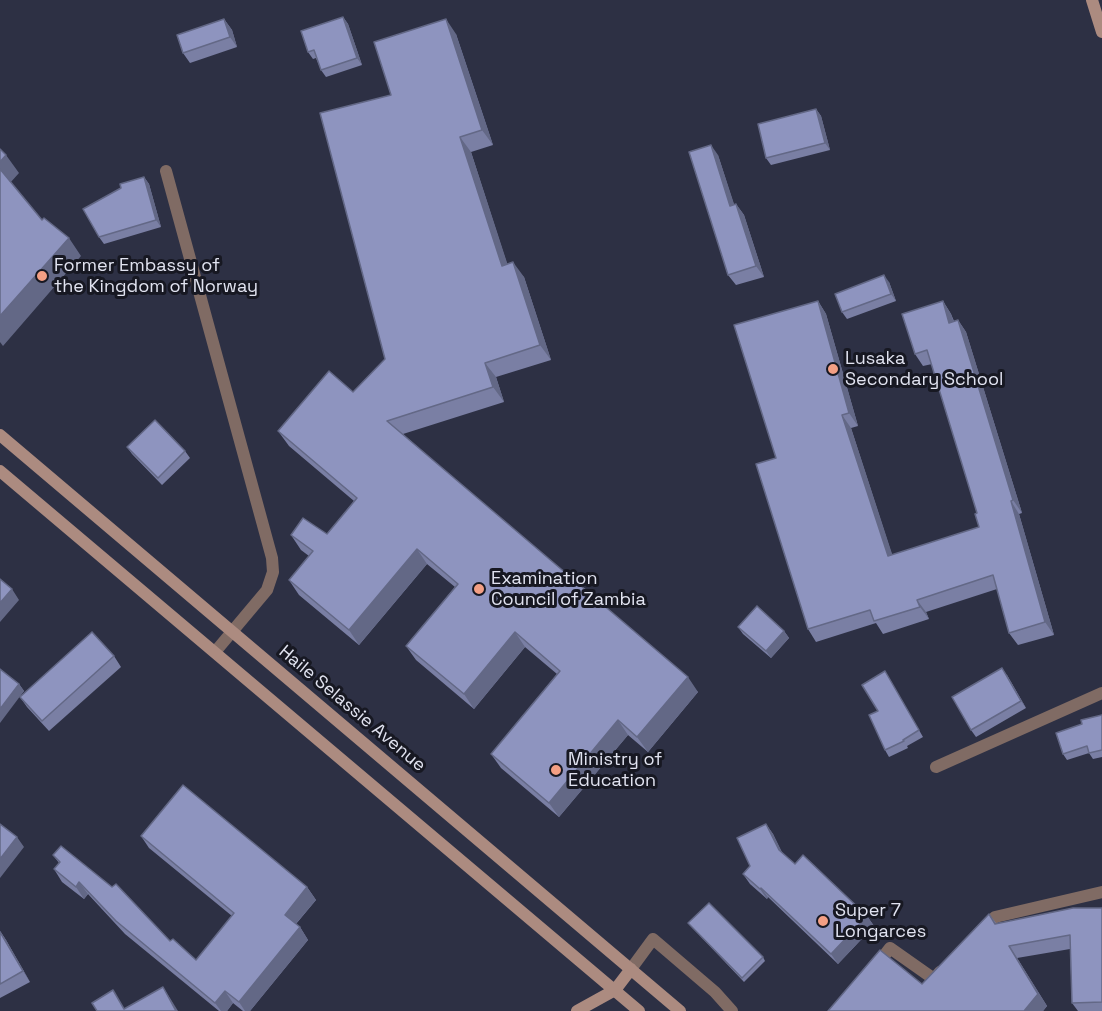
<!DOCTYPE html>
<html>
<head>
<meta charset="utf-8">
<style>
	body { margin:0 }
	canvas { display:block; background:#2d3044 }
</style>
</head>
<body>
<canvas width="1102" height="1011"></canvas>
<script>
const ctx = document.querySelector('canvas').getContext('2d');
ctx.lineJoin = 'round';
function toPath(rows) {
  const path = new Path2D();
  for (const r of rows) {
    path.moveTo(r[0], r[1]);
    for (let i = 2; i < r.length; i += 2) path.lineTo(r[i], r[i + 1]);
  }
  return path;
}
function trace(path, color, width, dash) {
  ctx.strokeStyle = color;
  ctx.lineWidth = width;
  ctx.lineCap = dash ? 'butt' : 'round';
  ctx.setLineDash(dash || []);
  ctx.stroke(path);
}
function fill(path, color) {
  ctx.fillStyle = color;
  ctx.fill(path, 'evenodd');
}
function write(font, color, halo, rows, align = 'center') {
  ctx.font = font + ' "Space Grotesk",sans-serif';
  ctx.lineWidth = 6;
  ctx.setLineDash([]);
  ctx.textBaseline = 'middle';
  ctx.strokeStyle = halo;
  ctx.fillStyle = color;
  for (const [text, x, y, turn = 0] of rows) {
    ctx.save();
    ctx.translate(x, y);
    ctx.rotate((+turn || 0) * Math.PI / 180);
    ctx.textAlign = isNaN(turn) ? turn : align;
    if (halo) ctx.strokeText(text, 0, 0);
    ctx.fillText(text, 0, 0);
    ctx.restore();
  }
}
trace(toPath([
	[166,171,272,558,273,572,267,590,215,652],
	[936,767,1102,693],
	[982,930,995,917,1102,892],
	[877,965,890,948,934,979,940,972],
	[631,969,653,939,715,992,732,1011]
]), '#806b64', 12);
trace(toPath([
	[1092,0,1102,32],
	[0,435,680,1011],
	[0,471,639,1011],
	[577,1011,615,990,631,969]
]), '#ac8b80', 12);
fill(toPath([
	[343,17,348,24,362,65,326,77,321,70,316,58,313,59,308,52],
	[224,19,232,30,237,47,190,63,183,53],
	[456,34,493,145,471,152,507,264,524,277,551,360,496,377,504,402,403,434,698,692,648,752,628,735,559,817,501,768,491,754,557,674,525,647,474,709,416,660,406,646,455,587,427,564,359,645,299,595,289,580,309,556,301,550,291,535,327,534,354,501,289,446,278,431,353,392,385,359,391,95],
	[816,109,821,116,830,150,771,165,766,158],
	[718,155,734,205,736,204,744,215,764,277,736,285,728,275],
	[144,177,149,184,161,227,104,244,99,237],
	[889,282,896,301,847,319,842,312],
	[818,301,826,314,858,426,851,428,892,555,979,527,977,513,932,364,923,366,915,354,943,301,951,314,954,321,958,320,966,332,1022,513,1019,514,1054,635,1018,645,1009,633,997,589,926,612,929,619,883,634,876,623,816,642,808,629,776,458],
	[127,447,185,451,190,458,162,485,132,454],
	[738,627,784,631,789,638,771,658,743,634],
	[114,656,121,667,49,731,27,707,20,697,19,684,24,691,20,696],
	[1007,675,1026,708,976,737,971,730],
	[889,678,923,737,907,746,908,748,889,757,885,750,878,711],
	[1102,715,1102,757,1093,759,1089,753,1067,760,1063,754,1082,724],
	[766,824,773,834,782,853,795,864,867,916,874,926,838,964,768,897,767,899,750,884,743,874,750,866],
	[141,836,307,887,316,900,296,924,300,927,308,940,250,1011,243,1011,233,1003,227,1011,219,1011,125,934,88,894,84,899,62,882,54,869,59,863,53,855,196,960,232,916,149,848],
	[1102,908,1102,1011,1078,1011,1072,1003,1070,949,1017,958,1047,1006,1043,1011,828,1011,922,984,989,914,996,923],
	[688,923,763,957,765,961,744,982],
	[0,931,6,940,30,982,0,998]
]), '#7a7fa4');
fill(toPath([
	[343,17,348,24,362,65,357,58],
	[224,19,232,30,237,47,230,37],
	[446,19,456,34,493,145,482,130],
	[816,109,821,116,830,150,825,143],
	[460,137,471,152,513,281,502,266],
	[711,145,718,155,738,216,730,206],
	[6,155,19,173,10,183,0,169,0,162],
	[144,177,149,184,161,227,156,220],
	[736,204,744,215,764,277,756,266],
	[69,238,81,256,3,346,0,342,0,316],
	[513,262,524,277,551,360,540,345],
	[884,275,889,282,896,301,891,294],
	[818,301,826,314,858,426,849,413],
	[943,301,951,314,958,335,949,323],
	[958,320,966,332,1022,513,1013,500],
	[485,363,496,377,504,402,493,387],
	[842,415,851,428,897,569,888,556],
	[1011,501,1019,514,1054,635,1045,622],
	[417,549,427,564,359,645,349,630],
	[12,589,19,600,0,622,0,603],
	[917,600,926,612,929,619,920,607],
	[784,631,789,638,771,658,766,651],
	[515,632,525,647,474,709,464,694],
	[1002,668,1007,675,1026,708,1021,701],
	[688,677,698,692,648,752,637,737],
	[19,684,24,691,0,723,0,709],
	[618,720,628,735,559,817,549,803],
	[766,824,773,834,786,860,779,850],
	[17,837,24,847,0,878,0,859],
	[79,882,88,894,84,899,76,887],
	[307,887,316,900,293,927,285,915],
	[761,888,768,897,767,899,760,889],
	[867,916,874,926,838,964,831,954],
	[300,927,308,940,250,1011,245,1011,239,1002],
	[0,931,6,940,30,982,23,971],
	[1009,946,1017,958,1047,1006,1043,1011,1024,1011],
	[163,987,170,998,178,1011,176,1011],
	[225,991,233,1003,227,1011,221,1011,215,1003]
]), '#636886');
const building = toPath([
	[343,17,357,58,321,70,314,50,308,52,301,31,343,17],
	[224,19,230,37,183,53,177,35,224,19],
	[446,19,482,130,460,137,502,266,513,262,540,345,485,363,493,387,387,421,688,677,637,737,618,720,549,803,491,754,560,671,515,632,464,694,406,646,458,584,417,549,349,630,289,580,313,551,291,535,303,518,327,534,357,498,278,431,329,371,353,392,385,359,320,113,391,95,374,42,446,19],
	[816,109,825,143,766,158,758,124,816,109],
	[711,145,730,206,736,204,756,266,728,275,689,152,711,145],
	[0,149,6,155,0,162,0,149],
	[0,169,42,220,44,218,69,238,0,316,0,169],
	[144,177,156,220,99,237,83,209,121,188,120,184,144,177],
	[884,275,891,294,842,312,835,294,884,275],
	[818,301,849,413,842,415,888,556,979,527,975,514,977,513,927,350,915,354,902,314,943,301,949,323,958,320,1013,500,1011,501,1045,622,1009,633,993,575,917,600,920,607,874,621,870,610,808,629,756,464,776,458,734,325,818,301],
	[155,420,185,451,158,478,127,447,155,420],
	[0,579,12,589,0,603,0,579],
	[757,606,784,631,766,651,738,627,757,606],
	[92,632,114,656,42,721,20,697,92,632],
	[1002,668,1021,701,971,730,952,697,1002,668],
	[0,669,19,684,0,709,0,669],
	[885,671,919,730,903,740,904,741,885,750,869,715,878,711,862,685,885,671],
	[1102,715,1102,750,1089,753,1087,746,1063,754,1056,733,1082,724,1081,720,1102,715],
	[183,785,307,887,285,915,300,927,239,1002,225,991,215,1003,116,921,79,882,76,887,54,869,60,862,53,855,61,846,112,887,116,884,170,941,173,939,196,960,234,913,141,836,183,785],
	[0,824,17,837,0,859,0,824],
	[766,824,779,850,795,864,803,855,867,916,831,954,761,888,760,889,743,874,750,866,737,838,766,824],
	[709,903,763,957,742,978,688,923,709,903],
	[1073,908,1102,908,1102,1002,1072,1003,1070,935,1009,946,1038,994,1024,1011,828,1011,880,950,922,984,989,914,995,924,1073,908],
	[0,932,23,971,0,984,0,932],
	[163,987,176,1011,97,1011,92,1003,113,990,124,1009,163,987]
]);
fill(building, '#8e94bf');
trace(building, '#636886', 1.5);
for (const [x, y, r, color] of [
	[42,276,6,"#f39f84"],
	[833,369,6,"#f39f84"],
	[479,589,6,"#f39f84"],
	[556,770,6,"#f39f84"],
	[823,921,6,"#f39f84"]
]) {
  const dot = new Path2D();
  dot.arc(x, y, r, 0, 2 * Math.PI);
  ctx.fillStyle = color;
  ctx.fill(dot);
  trace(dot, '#171822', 2);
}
write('18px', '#e1e3f0', '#171822', [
	["Former Embassy of",54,266],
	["the Kingdom of Norway",54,287],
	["Lusaka",845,359],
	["Secondary School",845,380],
	["Examination",491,579],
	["Council of Zambia",491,600],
	["Ministry of",568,760],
	["Education",568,781],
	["Super 7",835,911],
	["Longarces",835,932]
], 'left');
write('18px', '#e1e3f0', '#171822', [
	["Haile Selassie Avenue",352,709,40]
]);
</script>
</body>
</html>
